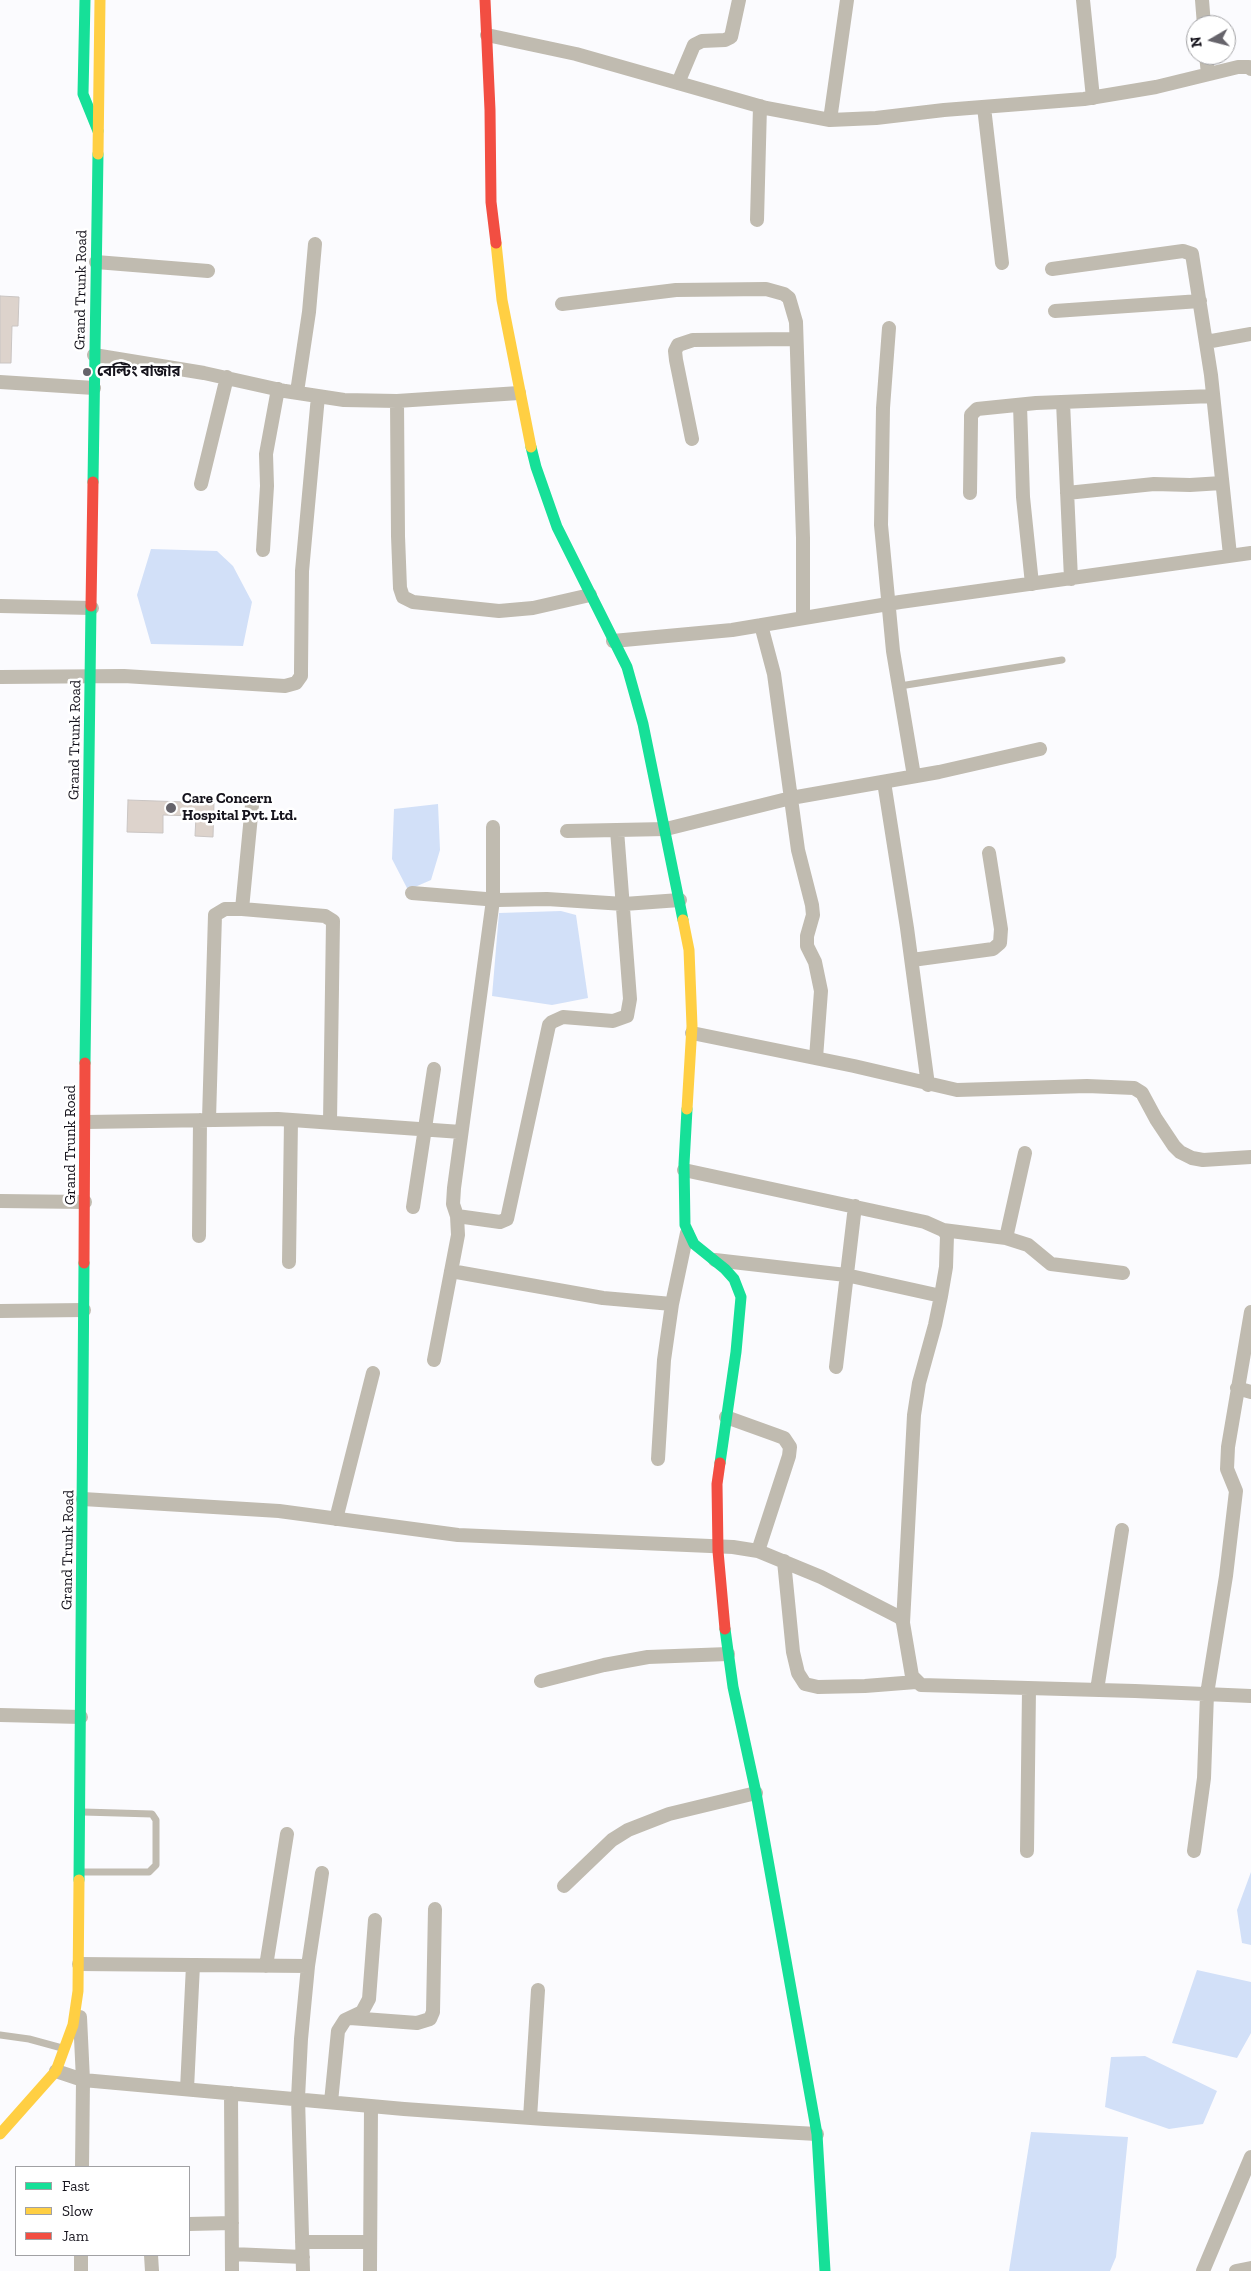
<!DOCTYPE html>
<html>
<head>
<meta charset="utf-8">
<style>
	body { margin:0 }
	#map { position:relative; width:1251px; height:2271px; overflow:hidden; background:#fbfbfe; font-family:"Zilla Slab",serif }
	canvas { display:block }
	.legend { position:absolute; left:15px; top:2166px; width:175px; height:90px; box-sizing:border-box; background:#fff; border:1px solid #a1a1a4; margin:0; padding:6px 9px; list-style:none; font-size:15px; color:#15131c }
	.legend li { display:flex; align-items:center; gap:10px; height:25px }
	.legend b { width:25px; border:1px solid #a1a1a4 }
	.north { position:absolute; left:1186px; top:15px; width:50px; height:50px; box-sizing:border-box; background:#fff; border:1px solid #a1a1a4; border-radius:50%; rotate:262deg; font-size:14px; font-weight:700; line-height:20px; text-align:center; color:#15131c }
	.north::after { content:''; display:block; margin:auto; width:18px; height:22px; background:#66646b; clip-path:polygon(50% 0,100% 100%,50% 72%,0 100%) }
</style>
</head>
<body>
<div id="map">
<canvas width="1251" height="2271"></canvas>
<ul class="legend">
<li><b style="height:6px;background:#16e098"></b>Fast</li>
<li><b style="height:6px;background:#ffcf43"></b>Slow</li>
<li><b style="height:6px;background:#f24e42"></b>Jam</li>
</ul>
<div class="north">N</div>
</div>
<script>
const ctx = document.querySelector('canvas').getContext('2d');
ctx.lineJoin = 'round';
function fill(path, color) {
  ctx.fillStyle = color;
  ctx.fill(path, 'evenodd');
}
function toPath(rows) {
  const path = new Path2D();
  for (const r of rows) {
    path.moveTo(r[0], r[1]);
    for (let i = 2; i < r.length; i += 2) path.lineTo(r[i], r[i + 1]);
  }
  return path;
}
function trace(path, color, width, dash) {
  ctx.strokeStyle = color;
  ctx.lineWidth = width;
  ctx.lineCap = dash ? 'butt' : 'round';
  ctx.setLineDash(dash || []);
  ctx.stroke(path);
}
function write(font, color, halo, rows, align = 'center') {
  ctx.font = font + ' "Zilla Slab","Noto Sans Bengali",serif';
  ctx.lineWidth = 5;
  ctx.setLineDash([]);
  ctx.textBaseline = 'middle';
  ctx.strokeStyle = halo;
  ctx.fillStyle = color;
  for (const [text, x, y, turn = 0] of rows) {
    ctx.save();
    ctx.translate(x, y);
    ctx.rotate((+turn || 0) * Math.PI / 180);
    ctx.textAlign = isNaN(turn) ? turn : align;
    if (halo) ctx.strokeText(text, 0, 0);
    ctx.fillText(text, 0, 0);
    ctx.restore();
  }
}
fill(toPath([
	[151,549,217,551,233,566,252,602,243,646,151,644,137,595],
	[438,804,440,850,431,880,408,890,392,859,394,809],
	[561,911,576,915,588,998,552,1005,492,996,499,913],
	[1251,1872,1251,1945,1242,1943,1237,1910],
	[1197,1970,1251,1982,1251,2033,1237,2058,1172,2043],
	[1145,2056,1217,2091,1203,2124,1169,2129,1105,2107,1111,2057],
	[1031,2132,1128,2137,1116,2257,1110,2271,1009,2271]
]), '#d2e0f8');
const building = toPath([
	[0,296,19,297,18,326,12,326,11,363,0,363,0,296],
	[128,800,214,803,213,837,195,836,196,816,163,815,163,833,127,832,128,800]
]);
fill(building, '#ddd3cc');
trace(building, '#cac5c3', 1);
trace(toPath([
	[900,686,1062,660],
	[83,1812,152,1814,156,1820,156,1865,149,1872,83,1872],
	[0,2035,29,2039,62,2048]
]), '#c0bbb0', 7);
trace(toPath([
	[1083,0,1093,98],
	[1202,0,1204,25],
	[487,35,576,54,766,108,830,120,876,118,944,110,1084,99,1156,87,1238,67,1249,67,1251,69],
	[1206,55,1208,74],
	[678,83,694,45,702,41,725,40,731,37,739,0],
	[984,107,1002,263],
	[830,120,847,0],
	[757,220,760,106],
	[96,262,208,271],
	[1052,269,1183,251,1192,254,1211,375,1230,555],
	[562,304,676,290,766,289,784,294,789,298,796,322,803,538,803,618],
	[1055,311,1200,301],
	[889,328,883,408,881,525,893,651,914,776],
	[1206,342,1251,334],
	[94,355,204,373,285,391,344,400,397,401,519,393],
	[0,382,94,388],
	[297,392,309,312,315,244],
	[397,401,398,536,400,588,403,597,413,602,499,611,533,608,590,595],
	[1063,402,1071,579],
	[1020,405,1023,497,1032,584],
	[692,439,676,360,675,351,678,345,693,340,796,339],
	[201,484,227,377],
	[970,493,971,421,971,415,977,409,1036,403,1213,396],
	[1067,493,1154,484,1190,485,1222,483],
	[263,550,267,486,266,454,278,389],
	[0,606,92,608],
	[761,625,774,674,798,850,812,905,813,915,807,936,807,946,815,962,821,991,816,1058],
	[613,641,732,630,900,602,1251,553],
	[0,677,124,676,285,686,296,683,301,676,301,670,302,571,318,396],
	[884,782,907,928,928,1085],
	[252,805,242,909,325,916,333,921,330,1122],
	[567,831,666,829,791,798,939,772,1040,749],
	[412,893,498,900,547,899,624,904,680,900],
	[912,960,993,949,1000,943,1001,929,989,853],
	[692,1033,854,1066,957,1090,1087,1086,1134,1088,1142,1093,1156,1119,1174,1146,1180,1152,1192,1158,1203,1160,1251,1157],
	[209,1119,215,915,225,909,242,909],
	[86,1122,278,1119,461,1132],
	[684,1170,925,1222,943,1230,947,1235,946,1267,941,1296,935,1325,919,1383,914,1415,903,1623],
	[0,1201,85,1202],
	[413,1207,434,1069],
	[457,1216,500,1222,507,1219,549,1025,552,1022,563,1017,613,1021,627,1016,630,999,617,830],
	[943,1230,1006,1238,1025,1153],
	[199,1236,200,1120],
	[1006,1238,1028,1245,1051,1264,1123,1273],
	[715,1260,846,1275,941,1296],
	[289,1262,291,1120],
	[451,1271,603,1298,672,1304],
	[0,1311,84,1310],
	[434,1360,458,1235,457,1216,453,1204,454,1188,493,900,493,827],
	[836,1367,855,1206],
	[1237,1388,1251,1392],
	[726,1417,776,1435,784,1438,790,1447,789,1456,758,1551],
	[658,1459,664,1360,672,1304,687,1233],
	[83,1499,279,1511,458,1535,733,1547,758,1551,821,1577,901,1618,903,1623,912,1676,921,1685,1135,1691,1251,1696],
	[336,1519,373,1373],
	[784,1561,793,1652,798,1673,805,1684,818,1687,865,1686,916,1682],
	[541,1681,604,1665,648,1657,728,1654],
	[1097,1690,1122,1530],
	[0,1715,81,1717],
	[1027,1851,1029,1689],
	[1194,1851,1204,1778,1207,1694,1226,1576,1236,1491,1227,1469,1228,1447,1251,1312],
	[564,1886,612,1840,628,1830,669,1814,756,1793],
	[79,1964,308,1966],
	[266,1966,287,1834],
	[80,2017,83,2080,82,2167],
	[350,2018,417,2023,430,2019,433,2012,435,1909],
	[56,2071,83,2080,404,2109,545,2119,817,2134],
	[187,2089,193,1965],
	[231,2093,232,2271],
	[331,2102,338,2031,345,2020,362,2012,369,1999,375,1920],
	[530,2118,538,1990],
	[189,2224,232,2223],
	[302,2242,370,2242],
	[232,2254,303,2257],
	[151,2255,152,2271],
	[81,2271,81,2255],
	[303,2271,298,2098,301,2039,308,1966,322,1873],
	[370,2271,371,2106],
	[1203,2271,1251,2157],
	[1236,2271,1251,2268]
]), '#c0bbb0', 14);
trace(toPath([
	[85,0,83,94,98,131],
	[531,447,536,467,557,527,627,667,643,724,683,920],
	[93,482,98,154],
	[85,1063,91,606],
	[687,1109,684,1164,685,1225,694,1244,725,1269,734,1279,741,1297,736,1352,720,1463],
	[725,1629,733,1687,756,1793,817,2134,825,2271],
	[79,1880,84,1263]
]), '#16e098', 11);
trace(toPath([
	[98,154,100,0],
	[496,243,502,300,531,447],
	[683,920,689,950,692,1026,687,1109],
	[0,2134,56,2071,73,2025,78,1991,79,1880]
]), '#ffcf43', 11);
trace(toPath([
	[485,0,490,110,491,202,496,243],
	[91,606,93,482],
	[84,1263,85,1063],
	[720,1463,717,1484,718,1551,725,1629]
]), '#f24e42', 11);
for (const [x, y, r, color] of [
	[87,372,5,"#66646b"],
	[171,808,6,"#66646b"]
]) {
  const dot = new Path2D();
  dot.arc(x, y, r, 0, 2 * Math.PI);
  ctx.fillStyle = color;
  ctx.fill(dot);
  trace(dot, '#fff', 2);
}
write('15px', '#15131c', '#fff', [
	["Grand Trunk Road",81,290,-89],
	["Grand Trunk Road",75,740,-89],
	["Grand Trunk Road",71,1145,-90],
	["Grand Trunk Road",68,1550,-89]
]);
write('bold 15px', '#15131c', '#fff', [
	["বেল্টিং বাজার",97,372],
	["Care Concern",182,799],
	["Hospital Pvt. Ltd.",182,816]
], 'left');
</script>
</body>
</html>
